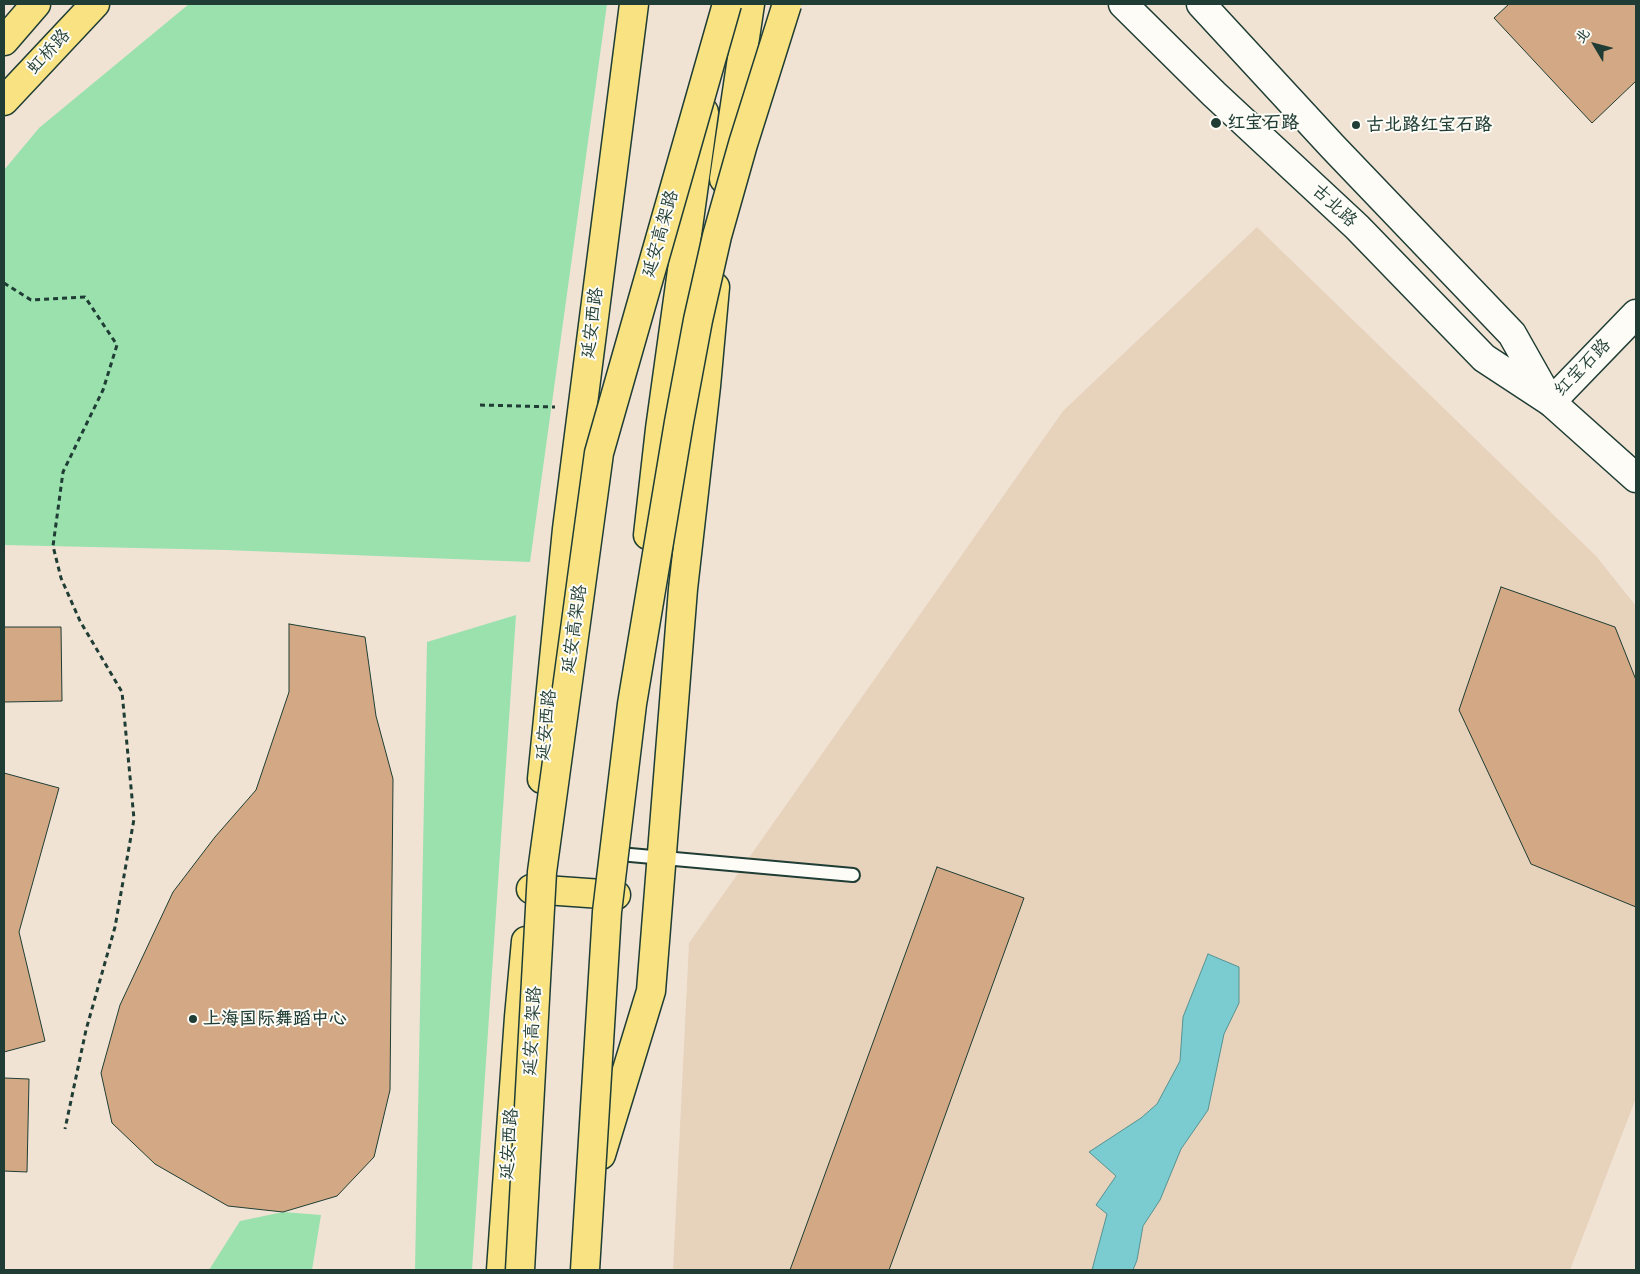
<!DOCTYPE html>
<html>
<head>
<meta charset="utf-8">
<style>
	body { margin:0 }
	#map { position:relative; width:1640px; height:1274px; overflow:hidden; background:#f0e3d4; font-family:Pangolin,"LXGW WenKai TC",sans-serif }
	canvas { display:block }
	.frame { position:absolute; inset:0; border:5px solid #1f3d34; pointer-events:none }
	.north { position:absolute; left:1570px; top:20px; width:50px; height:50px; -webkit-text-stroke:4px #fdfcf7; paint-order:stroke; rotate:307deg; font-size:14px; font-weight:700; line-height:20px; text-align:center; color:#1f3d34 }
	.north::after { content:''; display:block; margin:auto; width:18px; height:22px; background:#1f3d34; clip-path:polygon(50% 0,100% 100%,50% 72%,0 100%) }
</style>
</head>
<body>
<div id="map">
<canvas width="1640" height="1274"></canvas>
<div class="frame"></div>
<div class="north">北</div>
</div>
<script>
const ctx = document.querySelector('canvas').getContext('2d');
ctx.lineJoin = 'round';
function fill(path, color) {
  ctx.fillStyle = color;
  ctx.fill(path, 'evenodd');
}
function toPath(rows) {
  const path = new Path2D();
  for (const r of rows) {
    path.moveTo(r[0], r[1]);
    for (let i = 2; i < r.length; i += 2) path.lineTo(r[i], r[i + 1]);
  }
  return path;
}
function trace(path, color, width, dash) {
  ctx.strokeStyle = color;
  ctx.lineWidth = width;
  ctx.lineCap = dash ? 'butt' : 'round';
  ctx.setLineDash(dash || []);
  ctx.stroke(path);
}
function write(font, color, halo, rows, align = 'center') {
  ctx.font = font + ' Pangolin,"LXGW WenKai TC",sans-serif';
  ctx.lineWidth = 4;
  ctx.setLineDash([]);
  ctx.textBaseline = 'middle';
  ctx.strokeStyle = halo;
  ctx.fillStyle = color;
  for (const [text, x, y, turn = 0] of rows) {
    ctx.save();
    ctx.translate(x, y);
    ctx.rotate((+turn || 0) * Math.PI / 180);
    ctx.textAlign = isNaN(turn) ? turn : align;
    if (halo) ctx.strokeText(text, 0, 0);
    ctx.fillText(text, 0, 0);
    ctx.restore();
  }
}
fill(toPath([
	[1257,227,1596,556,1636,606,1636,1098,1570,1270,673,1270,689,943,1063,411]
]), '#e7d2bc');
fill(toPath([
	[189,4,607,4,530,562,225,550,4,545,4,170,39,128],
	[516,615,472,1270,415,1270,427,642],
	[283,1212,321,1215,312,1270,209,1270,240,1221]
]), '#9ae1ae');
const water = toPath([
	[1208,954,1239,967,1239,1003,1224,1034,1208,1110,1181,1149,1160,1200,1143,1226,1137,1260,1133,1270,1092,1270,1107,1214,1096,1205,1116,1176,1089,1152,1141,1118,1157,1104,1180,1061,1183,1017,1208,954]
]);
fill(water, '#7accd1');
trace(water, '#569392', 1);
const building = toPath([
	[1509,4,1636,4,1636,81,1592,123,1494,18,1509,4],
	[1501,587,1615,627,1636,680,1636,907,1531,864,1459,710,1501,587],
	[289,624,365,637,376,716,393,779,390,1090,374,1157,337,1196,283,1212,228,1206,155,1164,112,1123,101,1073,120,1005,173,892,215,837,256,790,289,692,289,624],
	[4,627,61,627,62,701,4,702,4,627],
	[4,773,59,788,19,932,45,1041,4,1052,4,773],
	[937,867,1024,898,889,1270,790,1270,937,867],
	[4,1078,29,1079,27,1172,4,1171,4,1078]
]);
fill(building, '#d2a984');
trace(building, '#1f3d34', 1);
const service = toPath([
	[619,854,853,875]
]);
const tertiary = toPath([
	[1551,402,1636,314]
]);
const secondary = toPath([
	[1123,4,1214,94,1357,227,1484,358,1551,402,1636,478],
	[1201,4,1333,147,1512,334,1547,396]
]);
const primary = toPath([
	[4,41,36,4],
	[4,101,95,4],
	[724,179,750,4],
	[648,535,660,429,704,112],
	[542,779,567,529,634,4],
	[531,889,616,895],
	[601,1155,651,991,683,589,706,386,715,287],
	[501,1270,519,1017,526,941]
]);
trace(service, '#1f3d34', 16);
trace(tertiary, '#1f3d34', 31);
trace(secondary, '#1f3d34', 31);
trace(primary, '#1f3d34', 31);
trace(toPath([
	[4,283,31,300,85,297,117,345,103,390,63,472,53,546,61,578,80,621,122,692,134,819,115,927,86,1030,65,1129],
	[480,405,555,407]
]), '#1f3d34', 3, [5, 4]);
trace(service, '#fdfcf7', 12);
trace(tertiary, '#fdfcf7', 28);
trace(secondary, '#fdfcf7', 28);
trace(primary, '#f8e281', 28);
const trunkBridge = toPath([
	[520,1270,542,872,599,453,727,4],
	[585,1270,607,912,632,704,679,422,698,320,717,236,743,144,787,4]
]);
trace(trunkBridge, '#1f3d34', 31, []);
trace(trunkBridge, '#f8e281', 28);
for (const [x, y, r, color] of [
	[1216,123,6,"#1f3d34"],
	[1356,125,5,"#1f3d34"],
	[193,1019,5,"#1f3d34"]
]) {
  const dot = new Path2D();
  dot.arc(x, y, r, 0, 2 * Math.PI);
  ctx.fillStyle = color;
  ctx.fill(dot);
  trace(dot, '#fdfcf7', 2);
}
write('18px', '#1f3d34', '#fdfcf7', [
	["虹桥路",49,52,-47],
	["古北路",1334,206,43],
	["延安高架路",661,234,-74],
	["延安西路",593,323,-83],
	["红宝石路",1583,368,-46],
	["延安高架路",575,629,-82],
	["延安西路",547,725,-84],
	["延安高架路",533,1031,-87],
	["延安西路",510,1144,-86]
]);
write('bold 18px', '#1f3d34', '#fdfcf7', [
	["红宝石路",1227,123],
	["古北路红宝石路",1366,125],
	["上海国际舞蹈中心",203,1019]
], 'left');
</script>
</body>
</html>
